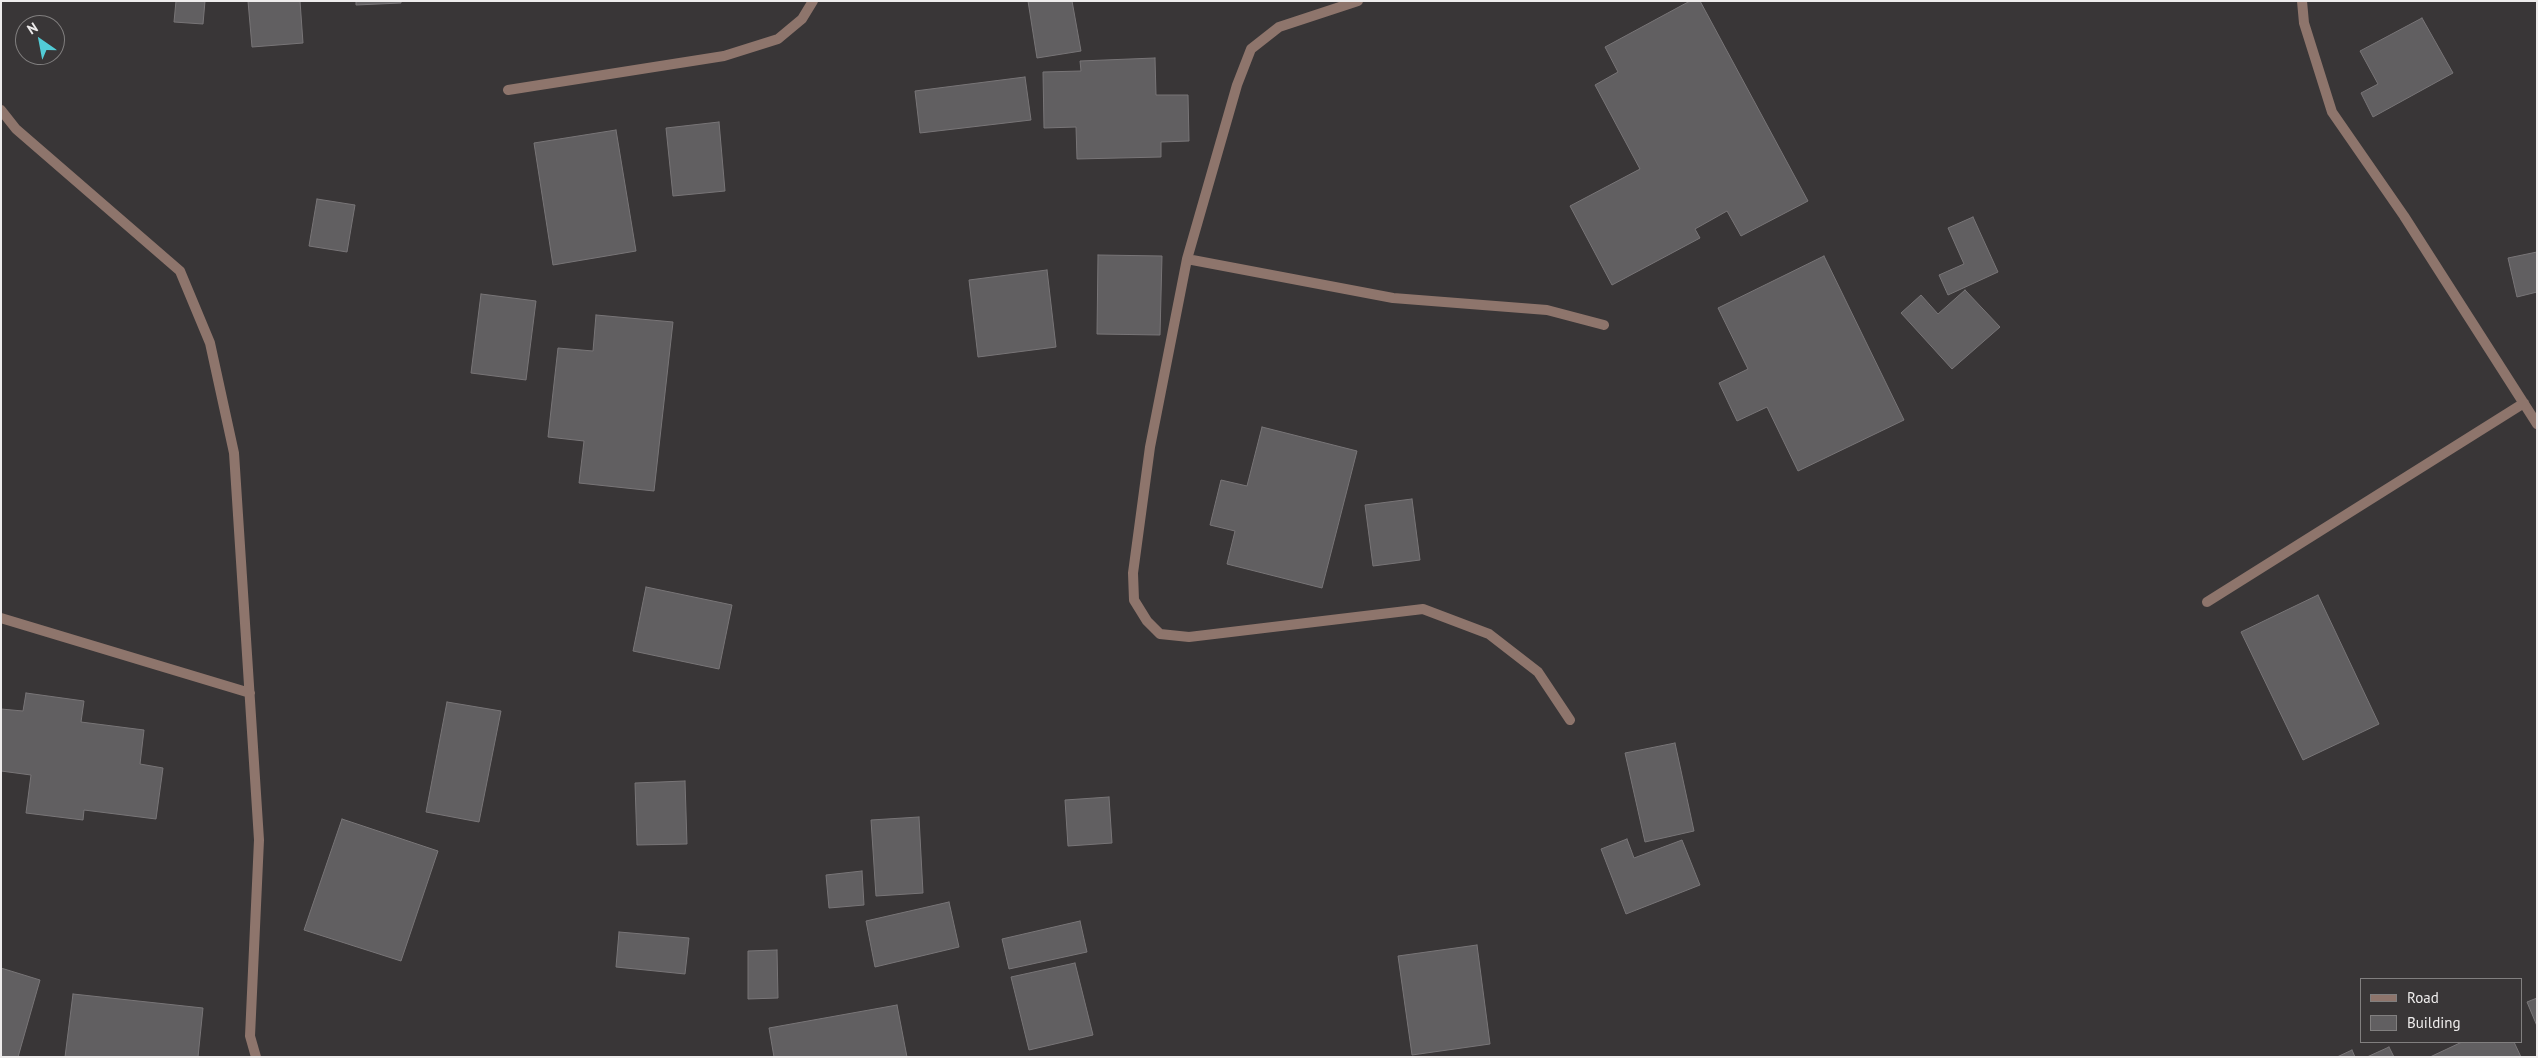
<!DOCTYPE html>
<html>
<head>
<meta charset="utf-8">
<style>
	body { margin:0 }
	#map { position:relative; width:2538px; height:1058px; overflow:hidden; background:#393637; font-family:"PT Sans",sans-serif }
	canvas { display:block }
	.frame { position:absolute; inset:0; border:2px solid #eeecec; pointer-events:none }
	.legend { position:absolute; left:2360px; top:978px; width:162px; height:65px; box-sizing:border-box; background:#393637; border:1px solid #817f7f; margin:0; padding:6px 9px; list-style:none; font-size:15px; color:#eeecec }
	.legend li { display:flex; align-items:center; gap:10px; height:25px }
	.legend b { width:25px; border:1px solid #817f7f }
	.north { position:absolute; left:15px; top:15px; width:50px; height:50px; box-sizing:border-box; background:#393637; border:1px solid #817f7f; border-radius:50%; rotate:327deg; font-size:14px; font-weight:700; line-height:20px; text-align:center; color:#eeecec }
	.north::after { content:''; display:block; margin:auto; width:18px; height:22px; background:#52ccd6; clip-path:polygon(50% 0,100% 100%,50% 72%,0 100%) }
</style>
</head>
<body>
<div id="map">
<canvas width="2538" height="1058"></canvas>
<div class="frame"></div>
<ul class="legend">
<li><b style="height:6px;background:#8e756c"></b>Road</li>
<li><b style="height:14px;background:#615f61"></b>Building</li>
</ul>
<div class="north">N</div>
</div>
<script>
const ctx = document.querySelector('canvas').getContext('2d');
ctx.lineJoin = 'round';
function fill(path, color) {
  ctx.fillStyle = color;
  ctx.fill(path, 'evenodd');
}
function toPath(rows) {
  const path = new Path2D();
  for (const r of rows) {
    path.moveTo(r[0], r[1]);
    for (let i = 2; i < r.length; i += 2) path.lineTo(r[i], r[i + 1]);
  }
  return path;
}
function trace(path, color, width, dash) {
  ctx.strokeStyle = color;
  ctx.lineWidth = width;
  ctx.lineCap = dash ? 'butt' : 'round';
  ctx.setLineDash(dash || []);
  ctx.stroke(path);
}
const building = toPath([
	[176,1,205,1,203,24,174,22,176,1],
	[248,1,300,1,303,43,252,47,248,1],
	[356,1,401,1,401,3,356,5,356,1],
	[1028,1,1072,1,1081,51,1037,58,1028,1],
	[1690,1,1700,1,1808,201,1741,236,1727,211,1695,229,1700,238,1612,285,1570,206,1640,169,1595,85,1618,72,1605,47,1690,1],
	[2422,18,2453,73,2373,117,2361,93,2378,84,2360,51,2422,18],
	[1155,58,1156,95,1188,95,1189,141,1161,142,1161,157,1077,159,1076,127,1044,128,1043,72,1081,71,1080,61,1155,58],
	[1025,77,1031,120,920,133,915,91,1025,77],
	[719,122,725,191,673,196,666,128,719,122],
	[616,130,636,251,553,265,534,143,616,130],
	[317,199,355,205,347,252,309,246,317,199],
	[1973,217,1998,272,1948,295,1939,275,1964,264,1948,228,1973,217],
	[2537,252,2537,292,2517,297,2508,258,2537,252],
	[1098,255,1162,256,1160,335,1097,334,1098,255],
	[1824,256,1904,420,1798,471,1767,407,1737,421,1719,383,1748,369,1718,308,1824,256],
	[1047,270,1056,347,978,357,969,280,1047,270],
	[1965,290,2000,327,1952,369,1901,313,1921,295,1938,314,1965,290],
	[481,294,536,301,526,380,471,373,481,294],
	[596,315,673,322,654,491,579,483,584,441,548,437,558,348,593,351,596,315],
	[1262,427,1357,451,1322,588,1227,564,1235,531,1210,525,1221,480,1247,486,1262,427],
	[1412,499,1420,560,1373,566,1365,505,1412,499],
	[646,587,732,605,719,669,633,651,646,587],
	[2318,595,2379,724,2303,760,2241,632,2318,595],
	[26,693,84,701,81,722,144,730,140,764,163,768,156,819,84,810,83,820,26,813,31,775,1,771,1,709,23,711,26,693],
	[447,702,501,711,479,822,426,812,447,702],
	[1675,743,1694,831,1645,842,1625,753,1675,743],
	[685,781,687,844,637,845,635,783,685,781],
	[1109,797,1112,843,1068,846,1065,800,1109,797],
	[919,817,923,893,876,896,871,820,919,817],
	[342,819,438,851,401,961,304,930,342,819],
	[1627,839,1634,858,1682,840,1700,885,1626,914,1601,849,1627,839],
	[862,871,864,905,829,908,826,875,862,871],
	[949,902,959,947,875,967,866,921,949,902],
	[1080,921,1087,952,1009,969,1002,939,1080,921],
	[619,932,689,938,685,974,616,967,619,932],
	[1477,945,1490,1044,1412,1055,1398,956,1477,945],
	[777,950,778,998,748,999,748,951,777,950],
	[1075,963,1093,1035,1029,1050,1011,977,1075,963],
	[1,968,40,980,18,1057,1,1057,1,968],
	[73,994,203,1008,198,1057,65,1057,73,994],
	[2537,998,2537,1026,2527,1002,2537,998],
	[897,1005,907,1057,774,1057,769,1028,897,1005],
	[2462,1042,2514,1042,2521,1057,2430,1057,2462,1042],
	[2389,1047,2394,1057,2367,1057,2389,1047],
	[2352,1050,2355,1057,2337,1057,2352,1050]
]);
fill(building, '#615f61');
trace(building, '#787577', 1);
trace(toPath([
	[1358,1,1279,27,1251,49,1237,85,1187,259,1150,447,1133,573,1134,600,1147,621,1160,634,1189,637,1423,609,1489,634,1538,672,1570,720],
	[2302,1,2304,23,2332,112,2404,216,2537,424],
	[508,90,724,56,778,39,802,19,813,1],
	[1,110,16,129,180,271,210,343,234,453,259,840,250,1036,256,1057],
	[1187,259,1393,298,1547,310,1604,325],
	[2207,602,2524,403],
	[1,618,250,693]
]), '#8e756c', 10);
</script>
</body>
</html>
